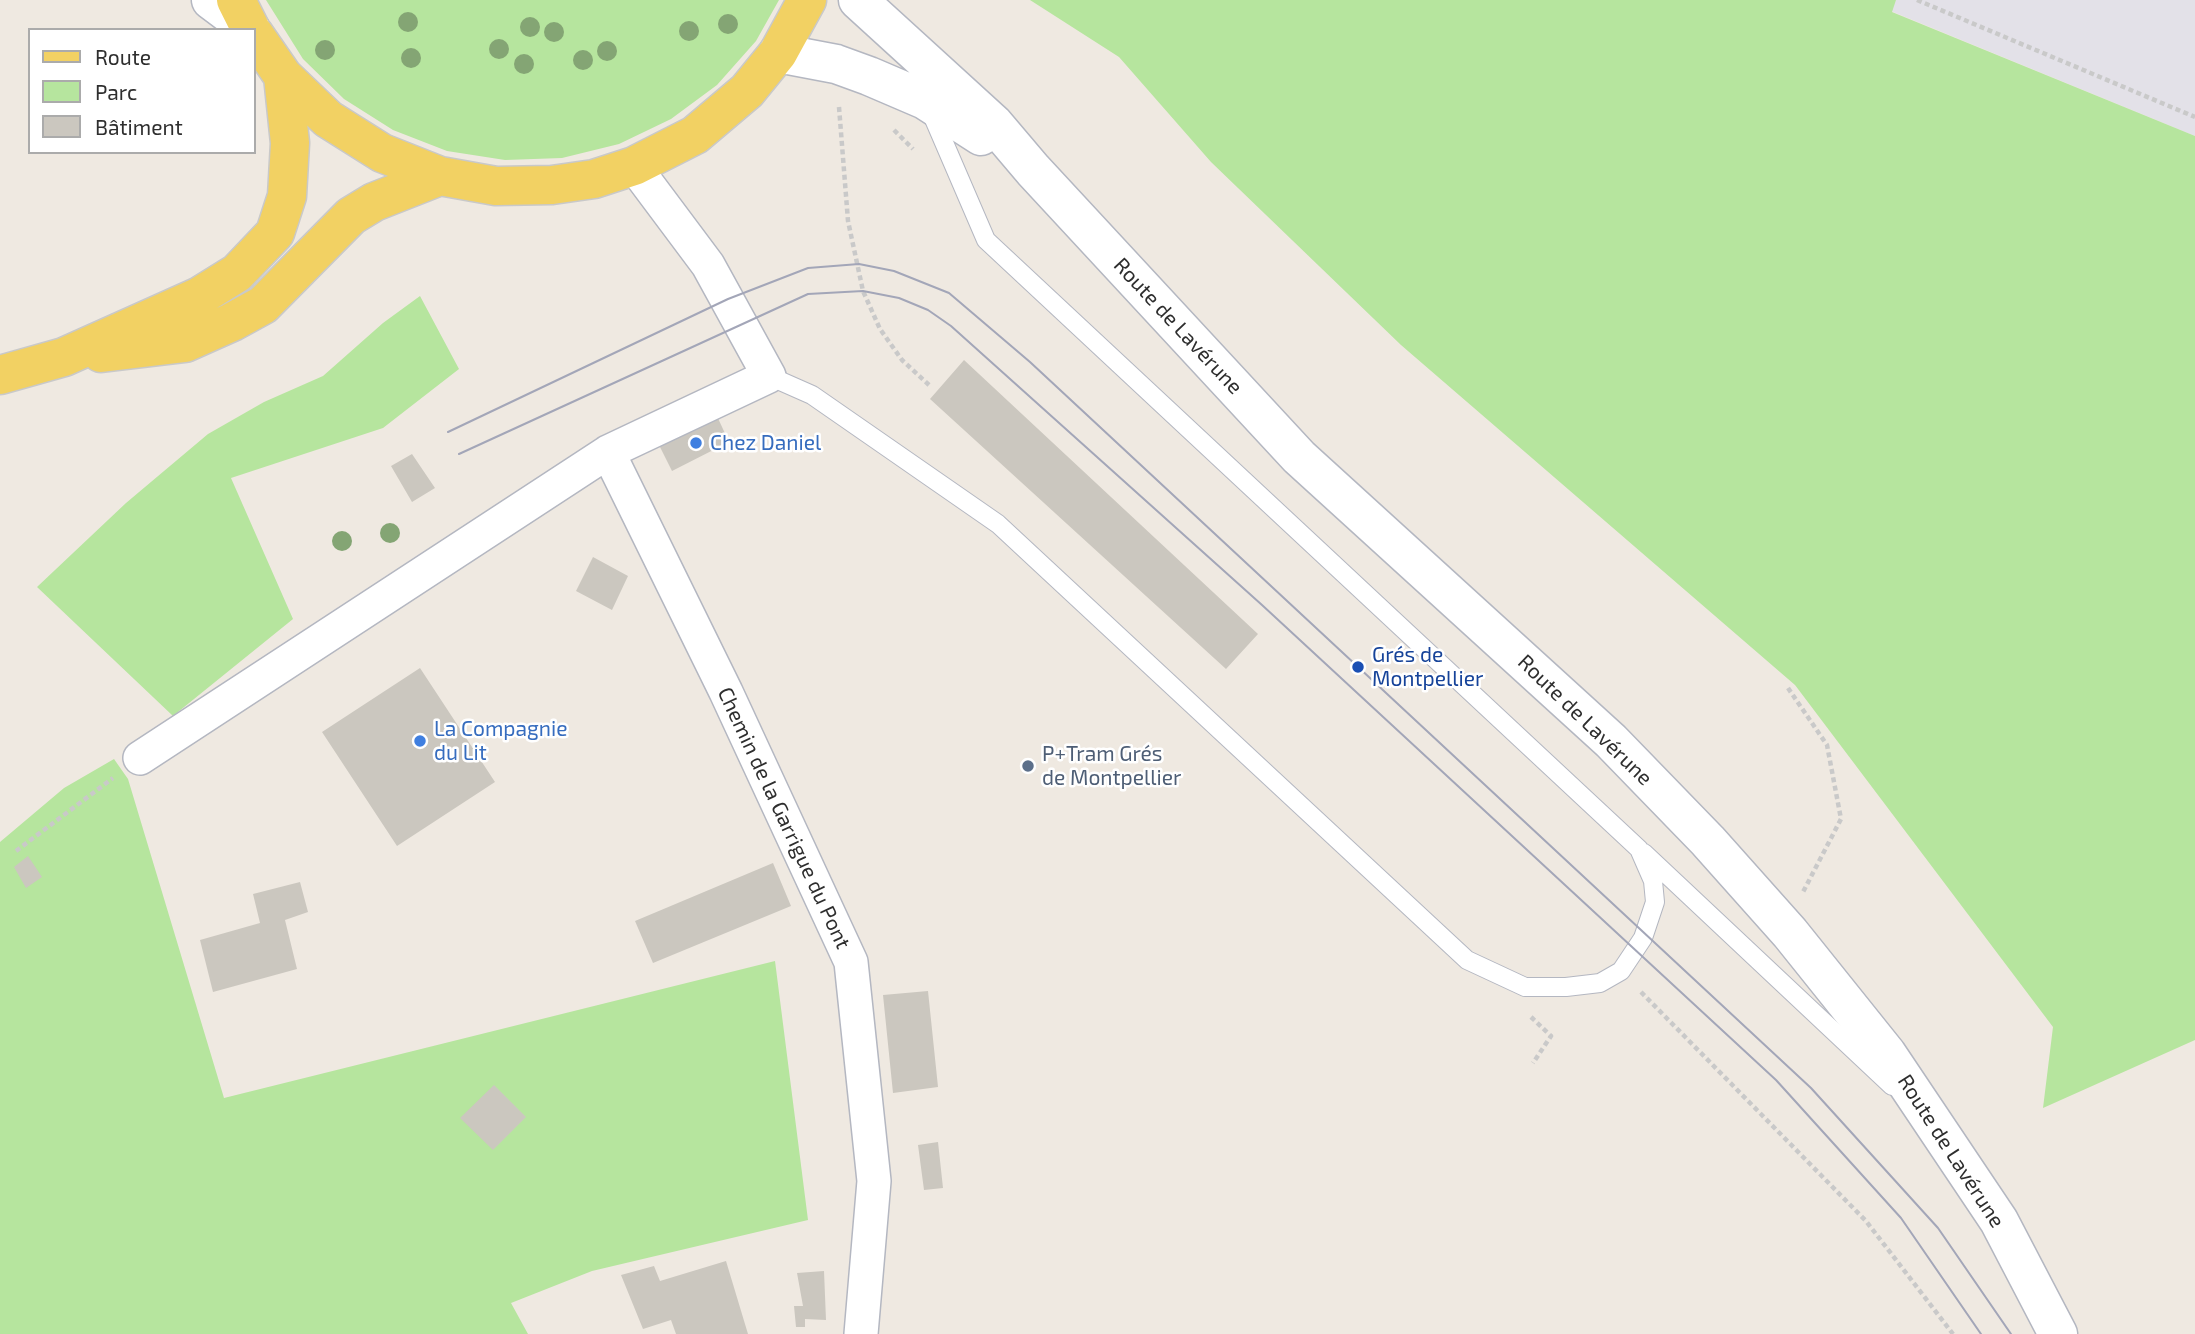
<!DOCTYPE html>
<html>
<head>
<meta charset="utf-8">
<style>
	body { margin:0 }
	#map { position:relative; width:2195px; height:1334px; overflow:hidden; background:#efe9e1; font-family:"Exo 2",sans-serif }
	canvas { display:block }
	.legend { position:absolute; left:28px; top:28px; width:228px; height:126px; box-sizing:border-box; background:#fff; border:2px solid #ababab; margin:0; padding:9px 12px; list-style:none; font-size:21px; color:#2e2e2e }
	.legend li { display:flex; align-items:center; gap:14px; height:35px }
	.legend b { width:35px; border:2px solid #ababab }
</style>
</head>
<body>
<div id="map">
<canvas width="2195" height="1334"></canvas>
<ul class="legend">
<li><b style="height:9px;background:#f2d163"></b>Route</li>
<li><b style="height:19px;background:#b6e59e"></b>Parc</li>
<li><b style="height:19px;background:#cbc7bf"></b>Bâtiment</li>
</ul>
</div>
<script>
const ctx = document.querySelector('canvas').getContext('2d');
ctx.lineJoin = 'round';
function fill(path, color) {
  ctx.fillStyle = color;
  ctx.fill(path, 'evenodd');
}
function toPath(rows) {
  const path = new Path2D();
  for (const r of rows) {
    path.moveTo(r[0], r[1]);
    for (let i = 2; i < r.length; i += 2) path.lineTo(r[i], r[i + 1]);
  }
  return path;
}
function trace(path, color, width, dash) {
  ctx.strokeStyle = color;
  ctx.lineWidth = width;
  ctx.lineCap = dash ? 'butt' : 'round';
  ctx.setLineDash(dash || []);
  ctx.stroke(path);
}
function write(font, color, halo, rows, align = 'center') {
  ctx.font = font + ' "Exo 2",sans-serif';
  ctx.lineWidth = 5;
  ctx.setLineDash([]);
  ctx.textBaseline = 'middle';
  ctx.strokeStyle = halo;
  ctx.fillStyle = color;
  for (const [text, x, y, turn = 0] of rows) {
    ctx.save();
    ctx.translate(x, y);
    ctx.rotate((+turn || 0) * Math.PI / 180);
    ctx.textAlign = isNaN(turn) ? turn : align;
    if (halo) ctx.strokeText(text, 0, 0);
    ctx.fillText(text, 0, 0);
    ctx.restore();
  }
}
fill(toPath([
	[1896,0,2195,0,2195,136,1891,11]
]), '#e3e1e8');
fill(toPath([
	[266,0,779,0,756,41,717,85,671,119,619,144,562,158,505,160,447,151,393,130,344,99,303,59],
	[1030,0,1896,0,1892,12,2195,136,2195,1040,2043,1108,2053,1027,1795,685,1401,345,1211,162,1119,57],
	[420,296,459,369,383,428,231,478,293,619,173,716,37,587,126,503,208,434,264,402,323,376,383,323],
	[114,759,128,779,224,1098,775,961,808,1220,592,1271,511,1303,528,1334,0,1334,0,842,64,788]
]), '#b6e59e');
fill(toPath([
	[964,360,1258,634,1226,669,930,399],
	[716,414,729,442,672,471,658,443],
	[412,454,435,488,412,502,391,466],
	[593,557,628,576,612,610,576,591],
	[420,668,495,782,397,846,322,732],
	[28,856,42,877,26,888,14,867],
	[773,863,791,906,653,963,635,921],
	[300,882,308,912,285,920,297,969,213,992,200,940,260,923,253,894],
	[928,991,938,1087,893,1093,883,995],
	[494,1085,526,1117,493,1150,460,1118],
	[938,1142,943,1188,924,1190,918,1145],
	[726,1261,748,1334,676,1334,671,1320,643,1329,621,1275,654,1266,660,1281],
	[824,1271,826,1320,805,1319,805,1327,796,1327,794,1306,803,1306,797,1273]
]), '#cbc7bf');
const lane = toPath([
	[769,376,812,395,998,524,1467,960,1525,987,1566,987,1600,983,1621,971,1643,938,1655,902,1653,881,1639,849,986,240,930,110],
	[1644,853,1892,1086]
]);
const street = toPath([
	[608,452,726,692,851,962,874,1181,861,1334],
	[140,758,608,452,769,376,708,265,634,166]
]);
const secondary = toPath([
	[211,0,251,30],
	[858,0,994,124,1033,170,1299,457,1611,741,1708,841,1790,933,1887,1054,1999,1221,2058,1334],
	[778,53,836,64,869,76,925,100,981,136]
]);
const primary = toPath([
	[236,0,251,30],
	[254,34,283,76,328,119,382,153,440,176,496,186,552,185,594,179,634,166,695,135,747,91,778,53,807,0],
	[101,353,185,343,232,322,263,305,351,216,374,202,440,176],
	[0,375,64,357,200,296,237,273,275,233,287,196,290,143,283,76]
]);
trace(lane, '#b4b7c1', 20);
trace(street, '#b4b7c1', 36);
trace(secondary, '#b4b7c1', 41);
trace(primary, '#c9c9c9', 41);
trace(toPath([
	[1917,0,2195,117],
	[839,107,848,221,863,291,880,329,902,360,929,385],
	[894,130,913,149],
	[1788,688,1827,745,1841,819,1803,892],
	[16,851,113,778],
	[1641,992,1866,1221,1953,1334],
	[1531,1017,1551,1036,1533,1063]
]), '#c9c9c9', 4.5, [5, 3.5]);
trace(lane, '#fff', 18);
trace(street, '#fff', 33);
trace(secondary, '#fff', 38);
trace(primary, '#f2d163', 38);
trace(toPath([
	[448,432,728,299,808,268,859,264,894,271,949,293,1030,362,1811,1088,1938,1228,2011,1334],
	[459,454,808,294,863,291,899,298,928,310,951,326,1262,605,1776,1080,1901,1218,1981,1334]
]), '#a3a6b8', 2);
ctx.fillStyle = '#84a574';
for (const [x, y] of [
	[408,22],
	[728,24],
	[530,27],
	[689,31],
	[554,32],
	[499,49],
	[325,50],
	[607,51],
	[411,58],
	[583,60],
	[524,64],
	[390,533],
	[342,541]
]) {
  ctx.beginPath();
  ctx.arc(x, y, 10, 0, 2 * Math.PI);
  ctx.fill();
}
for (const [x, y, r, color] of [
	[696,443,7,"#3f7fe0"],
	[1358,667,7,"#1a4fb4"],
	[420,741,7,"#3f7fe0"],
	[1028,766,7,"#5c6f8a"]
]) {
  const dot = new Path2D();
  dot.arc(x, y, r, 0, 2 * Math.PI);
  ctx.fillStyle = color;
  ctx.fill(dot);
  trace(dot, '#fff', 2.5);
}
write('21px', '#2e2e2e', '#fff', [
	["Route de Lavérune",1178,326,47],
	["Route de Lavérune",1585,720,44],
	["Chemin de la Garrigue du Pont",784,818,65],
	["Route de Lavérune",1951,1151,57]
]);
write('21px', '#366cbe', '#fff', [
	["Chez Daniel",710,443],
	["La Compagnie",434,729],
	["du Lit",434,753]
], 'left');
write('21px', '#164399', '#fff', [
	["Grés de",1372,655],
	["Montpellier",1372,679]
], 'left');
write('21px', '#4e5e75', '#fff', [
	["P+Tram Grés",1042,754],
	["de Montpellier",1042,778]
], 'left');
</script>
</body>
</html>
